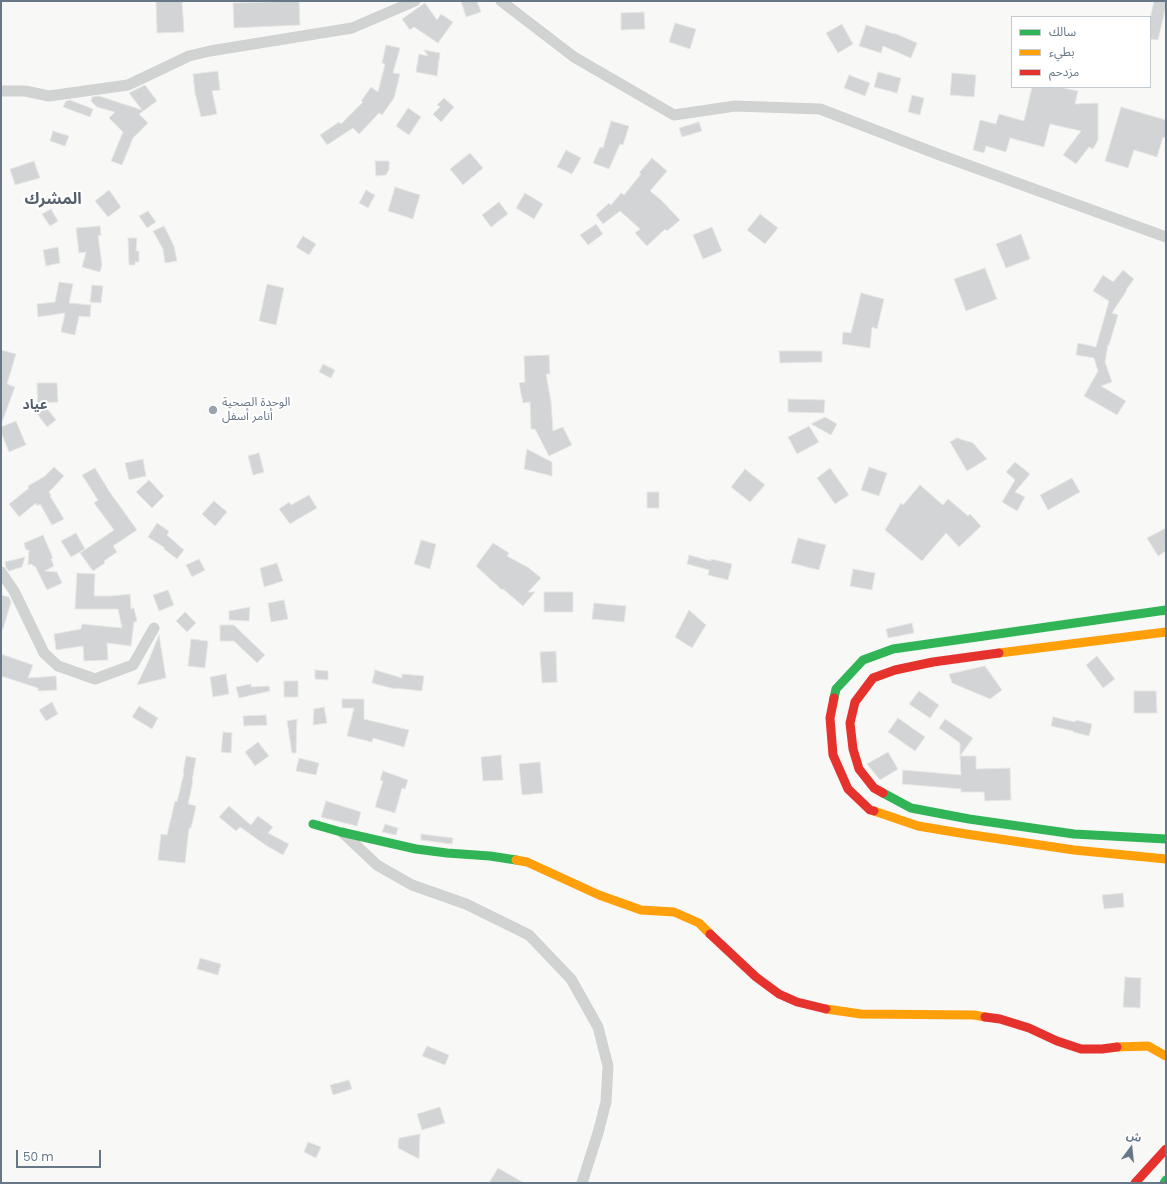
<!DOCTYPE html>
<html>
<head>
<meta charset="utf-8">
<style>
	body { margin:0 }
	#map { position:relative; width:1167px; height:1184px; overflow:hidden; background:#f8f8f7; font-family:Poppins,"Noto Sans Arabic",sans-serif }
	canvas { display:block }
	.frame { position:absolute; inset:0; border:2px solid #678; pointer-events:none }
	.legend { position:absolute; left:1011px; top:16px; width:140px; height:72px; box-sizing:border-box; background:#fff; border:1px solid #c2c9cf; margin:0; padding:5px 7px; list-style:none; font-size:12px; color:#678 }
	.legend li { display:flex; align-items:center; gap:8px; height:20px }
	.legend b { width:20px; border:1px solid #c2c9cf }
	.north { position:absolute; left:1111px; top:1128px; width:40px; height:40px; -webkit-text-stroke:3px #fff; paint-order:stroke; rotate:15deg; font-size:11px; font-weight:700; line-height:16px; text-align:center; color:#678 }
	.north::after { content:''; display:block; margin:auto; width:14px; height:18px; background:#678; clip-path:polygon(50% 0,100% 100%,50% 72%,0 100%) }
	.scale { position:absolute; left:16px; top:1150px; width:85px; height:18px; box-sizing:border-box; border:2px solid #678; border-top:0; padding-left:5px; font-size:12px; line-height:14px; white-space:nowrap; color:#678; -webkit-text-stroke:3px #fff; paint-order:stroke }
</style>
</head>
<body>
<div id="map">
<canvas width="1167" height="1184"></canvas>
<div class="frame"></div>
<ul class="legend">
<li><b style="height:5px;background:#30b455"></b>سالك</li>
<li><b style="height:5px;background:#ff9f0a"></b>بطيء</li>
<li><b style="height:5px;background:#e5322d"></b>مزدحم</li>
</ul>
<div class="north">ش</div>
<div class="scale">50 m</div>
</div>
<script>
const ctx = document.querySelector('canvas').getContext('2d');
ctx.lineJoin = 'round';
function fill(path, color) {
  ctx.fillStyle = color;
  ctx.fill(path, 'evenodd');
}
function toPath(rows) {
  const path = new Path2D();
  for (const r of rows) {
    path.moveTo(r[0], r[1]);
    for (let i = 2; i < r.length; i += 2) path.lineTo(r[i], r[i + 1]);
  }
  return path;
}
function trace(path, color, width, dash) {
  ctx.strokeStyle = color;
  ctx.lineWidth = width;
  ctx.lineCap = dash ? 'butt' : 'round';
  ctx.setLineDash(dash || []);
  ctx.stroke(path);
}
function write(font, color, halo, rows, align = 'center') {
  ctx.font = font + ' Poppins,"Noto Sans Arabic",sans-serif';
  ctx.lineWidth = 4;
  ctx.setLineDash([]);
  ctx.textBaseline = 'middle';
  ctx.strokeStyle = halo;
  ctx.fillStyle = color;
  for (const [text, x, y, turn = 0] of rows) {
    ctx.save();
    ctx.translate(x, y);
    ctx.rotate((+turn || 0) * Math.PI / 180);
    ctx.textAlign = isNaN(turn) ? turn : align;
    if (halo) ctx.strokeText(text, 0, 0);
    ctx.fillText(text, 0, 0);
    ctx.restore();
  }
}
const building = toPath([
	[156,1,182,1,184,32,157,33,156,1],
	[299,1,300,25,234,28,233,3,299,1],
	[461,1,477,1,481,12,466,17,461,1],
	[1154,1,1166,1,1166,6,1158,40,1150,39,1150,19,1154,1],
	[425,3,437,20,441,14,453,22,438,43,414,27,410,30,402,19,425,3],
	[644,12,645,29,621,30,621,13,644,12],
	[675,23,696,29,690,49,669,42,675,23],
	[842,24,853,44,838,53,826,33,842,24],
	[866,25,894,34,894,33,917,43,911,58,883,46,881,53,859,46,866,25],
	[386,45,400,48,393,73,400,74,394,98,382,115,379,113,359,134,353,128,327,145,320,135,339,122,341,124,363,102,361,101,371,87,378,92,385,64,382,63,386,45],
	[424,50,440,53,437,76,416,72,419,54,428,56,424,50],
	[218,71,220,90,212,91,217,114,201,117,195,93,193,74,218,71],
	[878,72,901,78,897,93,874,87,878,72],
	[952,73,976,75,974,97,950,95,952,73],
	[849,75,870,83,865,96,844,88,849,75],
	[145,85,157,101,139,114,148,123,133,138,122,165,111,161,123,132,109,118,115,112,97,107,91,101,92,97,99,96,142,110,129,93,145,85],
	[1032,87,1059,87,1078,91,1075,104,1098,103,1098,140,1093,149,1089,147,1076,164,1063,155,1081,131,1050,124,1044,147,1010,138,1006,152,986,146,984,153,973,150,980,120,996,124,999,114,1024,121,1032,87],
	[912,95,924,98,920,115,908,112,912,95],
	[444,98,454,107,441,122,433,114,440,107,437,105,444,98],
	[70,100,93,109,90,117,63,107,66,101,70,100],
	[1121,107,1166,120,1166,138,1163,137,1157,157,1134,150,1128,168,1105,161,1121,107],
	[408,108,421,117,409,135,396,126,408,108],
	[611,121,629,126,623,145,620,144,609,169,593,163,600,147,603,148,611,121],
	[699,122,702,131,682,137,679,128,699,122],
	[53,131,69,136,65,146,50,141,53,131],
	[566,150,581,158,572,174,557,167,566,150],
	[470,153,483,168,463,185,450,169,470,153],
	[652,158,667,171,650,191,661,200,680,220,667,231,665,229,647,246,635,233,640,229,620,211,603,224,596,215,609,203,611,205,621,193,624,195,641,174,639,173,652,158],
	[34,161,40,178,15,185,10,169,34,161],
	[375,161,389,161,389,169,386,175,376,176,375,161],
	[395,187,420,195,413,219,388,211,395,187],
	[109,190,121,207,108,217,95,201,109,190],
	[366,190,375,195,368,208,359,203,366,190],
	[525,193,543,204,534,219,516,208,525,193],
	[499,202,508,214,491,227,482,215,499,202],
	[51,209,58,221,50,226,42,214,51,209],
	[148,211,156,222,147,228,139,216,148,211],
	[760,214,778,228,765,244,747,230,760,214],
	[596,224,603,234,588,245,580,235,596,224],
	[100,226,101,235,98,236,102,265,100,272,82,267,86,252,79,253,76,228,100,226],
	[164,226,174,246,177,261,165,263,163,249,153,231,164,226],
	[712,227,722,251,703,259,693,235,712,227],
	[1021,234,1030,259,1006,268,996,244,1021,234],
	[303,236,316,244,309,255,296,247,303,236],
	[128,238,137,238,136,251,139,251,139,262,135,262,135,265,129,265,128,238],
	[58,247,60,263,46,266,43,250,58,247],
	[985,268,997,299,966,311,954,279,985,268],
	[1123,270,1134,279,1126,290,1127,290,1112,313,1118,315,1109,345,1108,345,1105,362,1112,382,1101,386,1126,401,1117,415,1084,396,1098,371,1094,358,1076,355,1078,343,1096,347,1109,301,1093,291,1103,275,1113,282,1123,270],
	[59,282,73,284,69,303,91,305,90,317,79,316,75,335,61,332,65,313,38,317,37,304,55,302,59,282],
	[267,284,284,288,276,325,259,321,267,284],
	[92,285,103,286,101,303,90,302,92,285],
	[861,293,884,299,877,329,872,327,870,348,842,344,843,332,851,333,861,293],
	[1,350,16,354,7,384,15,387,2,422,1,421,1,350],
	[779,351,822,351,822,362,780,363,779,351],
	[549,355,550,374,546,374,551,402,553,431,563,427,572,445,549,456,535,429,531,429,530,402,523,403,519,383,525,382,524,356,549,355],
	[323,364,335,370,331,378,319,372,323,364],
	[37,383,57,383,58,402,43,403,56,420,47,427,38,415,37,383],
	[788,399,825,400,824,413,788,412,788,399],
	[825,417,837,424,831,435,811,424,825,417],
	[16,421,26,445,9,452,1,432,1,427,16,421],
	[809,426,819,442,797,454,788,437,809,426],
	[957,438,973,443,987,459,967,471,950,442,957,438],
	[527,449,552,462,552,476,524,469,527,449],
	[259,453,264,472,253,475,248,456,259,453],
	[143,459,146,476,129,480,125,463,143,459],
	[1015,462,1030,474,1015,492,1025,497,1017,511,1002,502,1015,480,1006,472,1015,462],
	[54,467,64,476,49,492,51,495,50,496,64,519,52,525,40,504,37,506,36,503,19,517,9,504,29,488,28,486,45,476,54,467],
	[869,467,887,473,879,496,861,490,869,467],
	[95,468,109,491,137,530,113,546,117,552,104,561,105,563,93,571,80,553,114,530,94,503,98,500,82,475,95,468],
	[830,468,849,495,835,504,817,478,830,468],
	[745,469,765,485,750,502,731,487,745,469],
	[1072,478,1080,492,1048,510,1040,495,1072,478],
	[149,480,164,496,152,508,136,492,149,480],
	[920,485,943,505,948,499,968,516,970,514,981,526,959,547,946,533,922,561,885,530,901,503,903,505,920,485],
	[647,492,659,492,659,508,647,508,647,492],
	[309,495,317,508,298,519,290,524,279,509,289,502,291,505,309,495],
	[214,501,227,512,215,526,202,514,214,501],
	[157,523,169,531,167,535,184,550,177,559,164,549,165,548,148,537,157,523],
	[1166,528,1166,551,1158,556,1147,538,1166,528],
	[76,533,85,549,71,557,61,541,76,533],
	[43,535,53,558,51,559,54,566,45,571,57,572,62,583,47,590,35,566,33,566,32,564,28,565,29,550,26,550,24,543,43,535],
	[798,538,826,545,819,570,791,563,798,538],
	[421,540,436,544,430,569,414,564,421,540],
	[493,543,509,553,507,556,529,568,541,578,528,592,535,592,523,606,503,589,502,590,476,566,493,543],
	[689,555,711,561,711,559,732,564,728,580,708,575,709,570,687,564,689,555],
	[25,557,22,567,9,571,6,568,5,562,25,557],
	[199,559,205,570,192,577,186,565,199,559],
	[277,563,283,581,264,587,260,568,277,563],
	[853,569,875,573,872,590,850,586,853,569],
	[77,573,95,574,94,596,112,596,130,594,131,609,134,608,137,621,134,622,131,646,107,643,108,660,84,661,83,646,56,650,54,634,81,629,82,624,122,628,118,609,75,609,77,573],
	[168,590,174,605,159,611,153,595,168,590],
	[544,592,573,592,573,612,544,612,544,592],
	[1,595,9,597,11,602,3,629,1,628,1,595],
	[284,600,288,619,271,622,268,603,284,600],
	[594,603,626,606,624,622,592,619,594,603],
	[250,607,249,621,229,620,229,611,250,607],
	[689,610,706,625,692,648,675,637,689,610],
	[185,612,196,623,187,632,176,621,185,612],
	[912,623,914,633,888,638,886,629,912,623],
	[220,625,234,625,265,655,257,663,234,641,220,641,220,625],
	[159,635,166,678,137,685,148,662,159,635],
	[191,639,208,641,205,668,188,666,191,639],
	[556,651,557,682,542,683,540,652,556,651],
	[1,654,33,665,28,678,56,676,57,690,38,691,38,688,1,676,1,654],
	[1097,656,1115,679,1103,688,1086,665,1097,656],
	[985,666,1002,690,990,699,952,683,949,674,985,666],
	[315,670,328,671,328,680,315,679,315,670],
	[375,670,402,678,402,674,424,676,422,691,395,688,395,689,372,683,375,670],
	[226,674,229,694,213,697,210,677,226,674],
	[284,681,298,681,298,697,284,697,284,681],
	[251,684,251,687,269,686,270,691,239,698,236,687,251,684],
	[919,691,939,705,930,718,909,704,919,691],
	[1134,691,1156,691,1157,713,1134,713,1134,691],
	[342,699,364,699,364,719,409,730,404,747,373,738,372,742,347,736,354,708,342,708,342,699],
	[52,702,58,714,46,721,39,710,52,702],
	[139,706,158,718,152,729,132,717,139,706],
	[324,707,327,723,313,725,314,709,324,707],
	[266,715,267,725,244,726,243,716,266,715],
	[1053,717,1075,722,1076,720,1092,724,1089,736,1073,732,1073,731,1051,726,1053,717],
	[898,718,925,737,915,751,888,732,898,718],
	[297,719,296,753,292,753,287,721,297,719],
	[945,719,973,738,960,756,960,743,939,728,945,719],
	[223,732,232,733,231,753,221,752,223,732],
	[258,742,269,756,255,766,245,752,258,742],
	[888,752,898,769,880,780,867,764,888,752],
	[501,755,503,780,483,781,481,757,501,755],
	[186,756,196,758,192,781,193,781,188,804,196,806,191,828,189,828,185,863,158,860,161,834,167,835,175,801,177,802,184,773,183,773,186,756],
	[960,756,976,756,976,769,1010,768,1011,800,985,801,984,792,961,792,961,789,902,784,903,770,961,775,960,756],
	[299,758,319,763,316,775,296,771,299,758],
	[540,762,543,793,522,795,519,764,540,762],
	[383,771,408,780,405,789,402,788,395,813,375,807,383,781,380,780,383,771],
	[326,801,361,812,357,826,321,817,326,801],
	[229,806,251,825,258,816,273,827,268,833,289,844,283,855,267,846,240,827,236,831,219,817,229,806],
	[385,824,398,828,396,835,382,832,385,824],
	[421,834,453,838,452,844,421,840,421,834],
	[1123,893,1124,907,1104,909,1102,895,1123,893],
	[200,958,221,964,218,975,197,969,200,958],
	[1125,977,1141,978,1140,1008,1123,1007,1125,977],
	[427,1046,449,1055,445,1065,422,1056,427,1046],
	[349,1080,352,1089,333,1095,330,1085,349,1080],
	[440,1107,445,1123,422,1130,417,1114,440,1107],
	[420,1134,419,1159,398,1148,399,1138,420,1134],
	[308,1142,321,1147,316,1158,304,1152,308,1142],
	[498,1168,524,1183,489,1183,498,1168]
]);
fill(building, '#d3d4d5');
trace(building, '#e7e7e6', 1);
trace(toPath([
	[501,1,574,57,674,115,735,106,820,109,940,155,1166,237],
	[1,91,25,91,49,96,128,85,189,56,210,51,352,28,415,1],
	[1,572,14,591,44,653,58,666,95,679,133,665,154,628],
	[343,833,377,865,412,885,466,904,529,935,571,979,598,1027,608,1066,606,1102,598,1133,582,1183]
]), '#d1d3d3', 11);
trace(toPath([
	[834,698,836,689,863,660,893,649,1166,610],
	[883,793,911,808,969,819,1074,834,1166,839],
	[313,824,341,832,416,849,447,853,490,856,516,860],
	[1164,1183,1166,1180]
]), '#30b455', 9);
trace(toPath([
	[999,653,1166,632],
	[874,811,918,826,966,834,1074,850,1166,859],
	[516,860,527,862,599,895,641,910,674,912,699,923,710,934],
	[826,1009,861,1014,974,1015,985,1017],
	[1117,1047,1148,1046,1166,1056]
]), '#ff9f0a', 9);
trace(toPath([
	[834,698,830,718,833,755,848,789,870,810,874,811],
	[883,793,874,788,859,769,853,749,850,723,855,702,873,678,895,670,933,662,999,653],
	[710,934,756,977,779,994,797,1002,826,1009],
	[985,1017,1000,1019,1029,1028,1057,1041,1081,1049,1102,1049,1117,1047],
	[1135,1183,1166,1149]
]), '#e5322d', 9);
for (const [x, y, r, color] of [
	[213,410,5,"#99a4af"]
]) {
  const dot = new Path2D();
  dot.arc(x, y, r, 0, 2 * Math.PI);
  ctx.fillStyle = color;
  ctx.fill(dot);
  trace(dot, '#fff', 1.5);
}
write('12px', '#678', '#fff', [
	["الوحدة الصحية",222,403],
	["أنامر أسفل",222,417]
], 'left');
write('bold 14px', '#54616d', '#fff', [
	["عياد",35,405]
]);
write('bold 16px', '#54616d', '#fff', [
	["المشرك",53,200]
]);
</script>
</body>
</html>
